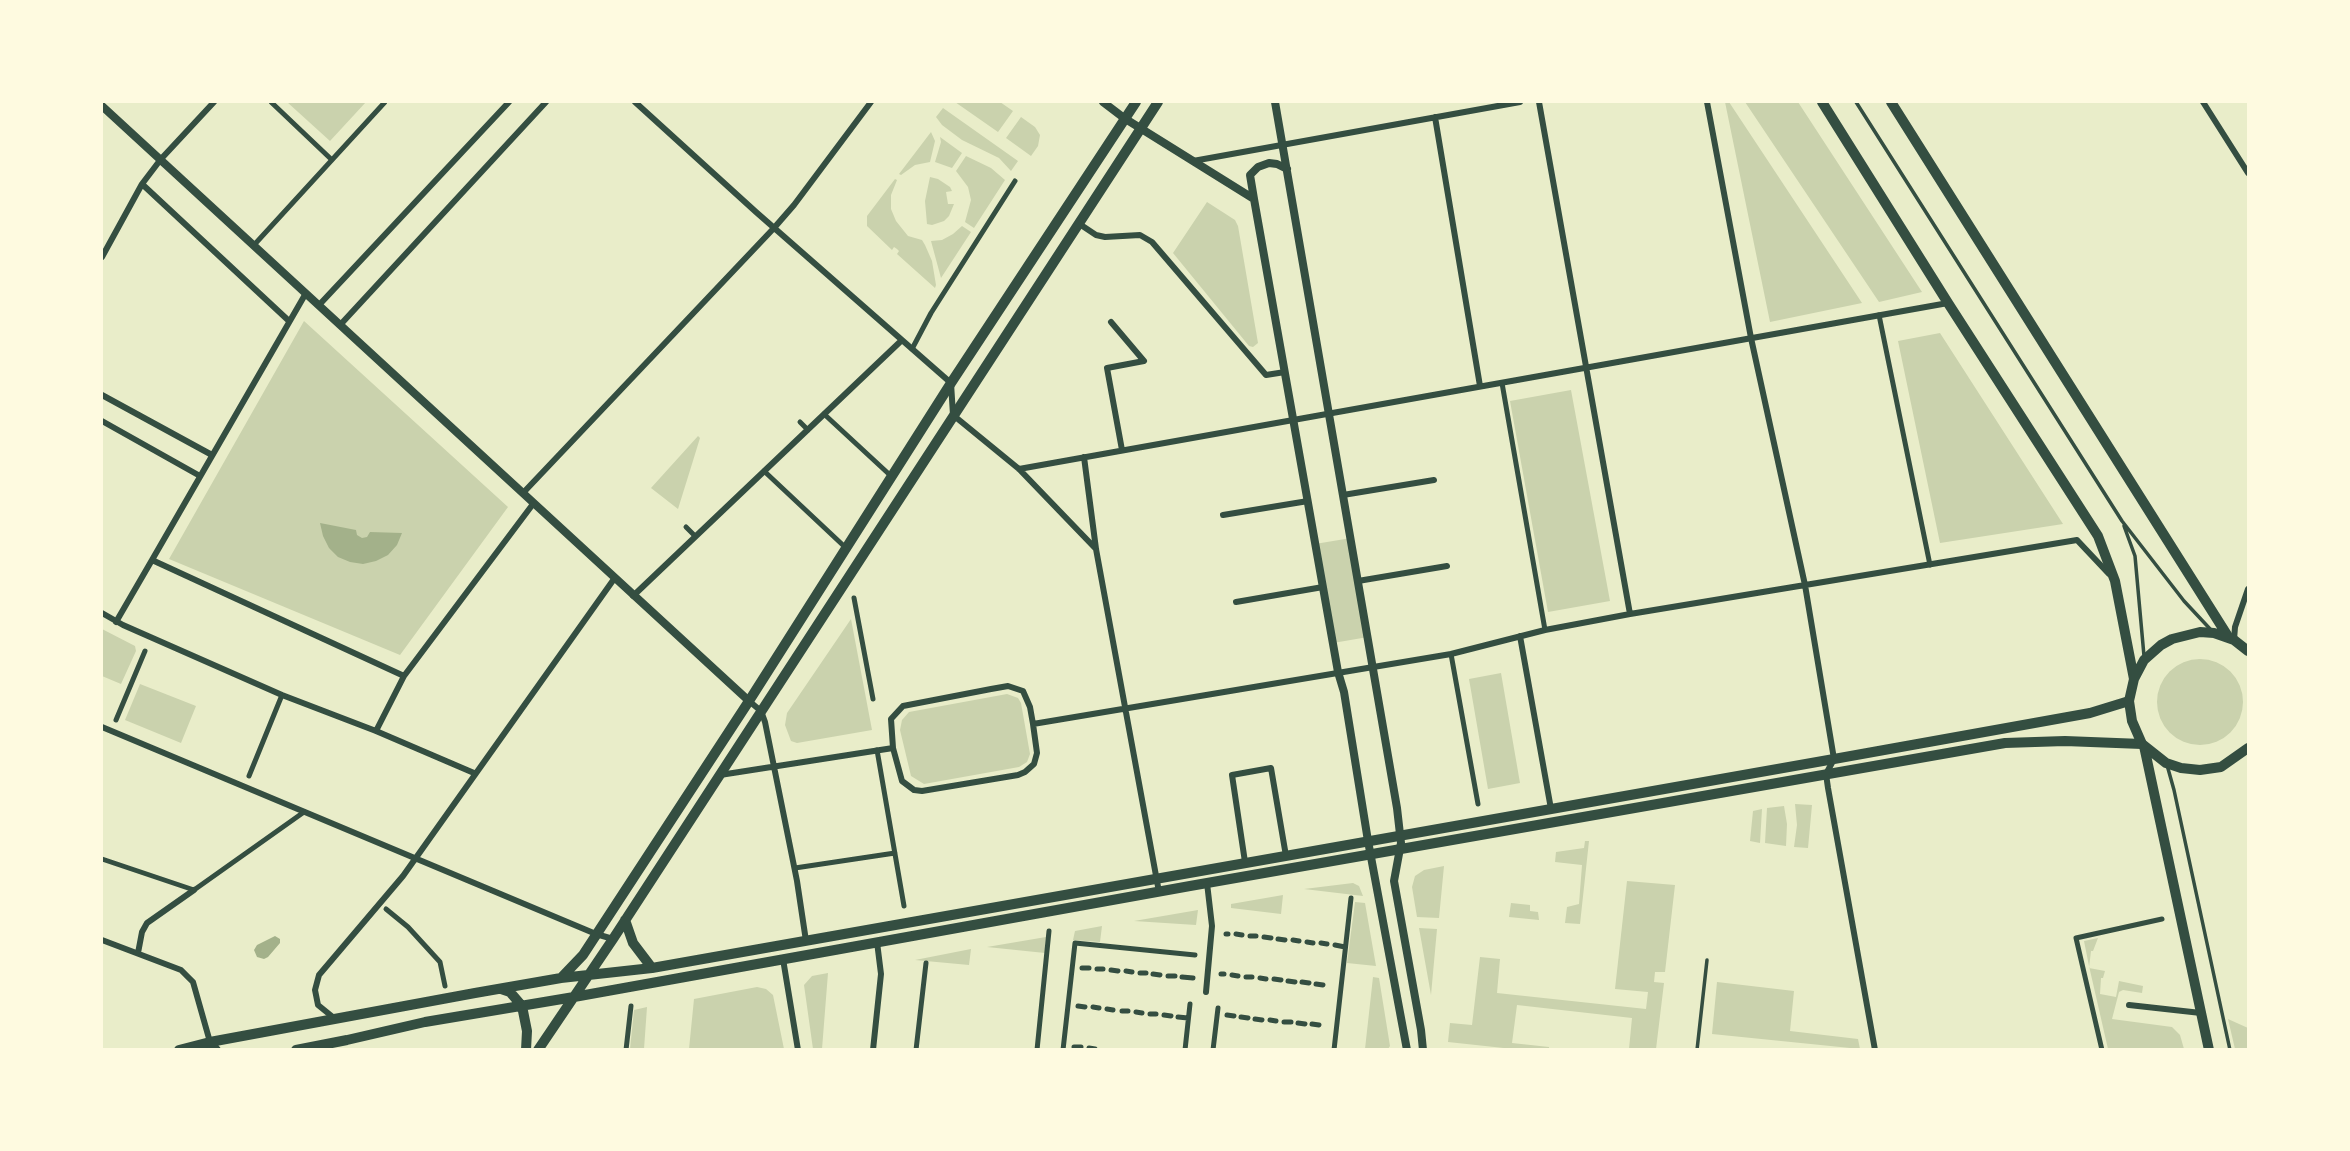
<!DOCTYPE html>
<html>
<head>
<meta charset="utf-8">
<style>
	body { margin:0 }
	#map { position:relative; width:2350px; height:1151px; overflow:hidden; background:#e9edc9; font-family:Helvetica,sans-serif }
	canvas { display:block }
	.frame { position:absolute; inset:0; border:103px solid #fefae0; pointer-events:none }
</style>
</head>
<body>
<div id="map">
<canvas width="2350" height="1151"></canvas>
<div class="frame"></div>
</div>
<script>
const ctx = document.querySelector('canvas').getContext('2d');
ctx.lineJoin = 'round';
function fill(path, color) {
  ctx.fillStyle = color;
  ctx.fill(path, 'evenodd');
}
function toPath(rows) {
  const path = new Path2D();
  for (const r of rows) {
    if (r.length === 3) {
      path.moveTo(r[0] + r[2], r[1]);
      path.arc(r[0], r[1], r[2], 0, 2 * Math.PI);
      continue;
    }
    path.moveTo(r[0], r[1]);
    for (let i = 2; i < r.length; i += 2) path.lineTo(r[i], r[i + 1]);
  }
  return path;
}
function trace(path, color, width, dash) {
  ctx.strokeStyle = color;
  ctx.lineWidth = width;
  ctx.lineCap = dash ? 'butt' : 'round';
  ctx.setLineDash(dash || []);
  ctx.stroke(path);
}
fill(toPath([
	[287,102,366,102,330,141],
	[955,102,1000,102,1013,111,998,132],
	[1725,102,1729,102,1862,303,1770,322],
	[1745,102,1798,102,1922,292,1879,302],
	[943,108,1018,161,1011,171,999,158,962,140,942,125,936,117],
	[1021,117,1035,127,1040,135,1038,146,1031,156,1006,138],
	[931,132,935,141,930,162,915,165,901,175,899,174],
	[940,137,962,153,952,168,935,162,941,142],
	[966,156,991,168,1005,180,974,228,965,222,971,200,968,187,956,171],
	[930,177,938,179,950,187,952,191,946,192,948,204,954,204,949,216,944,221,932,225,927,224,925,201],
	[895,179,897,180,891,195,891,209,896,221,908,236,922,240,925,245,932,261,936,285,935,288,897,254,899,251,897,249,894,247,892,250,867,226,867,216],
	[1207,202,1235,220,1238,226,1258,343,1253,347,1249,346,1173,253],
	[962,226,971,232,941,278,931,241,942,240,953,234],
	[304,321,508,507,400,655,169,559],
	[1940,333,2063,524,1940,543,1898,341],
	[1571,390,1610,601,1548,612,1510,401],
	[698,436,700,438,692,464,678,509,651,488],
	[1351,538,1368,637,1333,643,1315,544],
	[851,619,872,730,797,743,791,741,785,725,787,713],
	[102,629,135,646,136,651,121,684,102,676],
	[2200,702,43],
	[1501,673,1520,783,1488,789,1469,679],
	[140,684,196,706,181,743,125,720],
	[1007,694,1018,698,1021,703,1030,754,1027,762,1019,767,924,784,911,776,900,730,902,720,909,712],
	[1795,804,1812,805,1808,848,1794,847,1797,825],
	[1784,806,1787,824,1786,846,1765,843,1767,808],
	[1762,809,1760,843,1750,841,1753,811],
	[1585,841,1589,841,1580,924,1565,923,1567,907,1579,904,1582,865,1555,862,1556,852,1584,848],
	[1444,866,1439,918,1417,917,1412,887,1415,876,1424,870],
	[1627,881,1675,885,1665,972,1655,972,1654,982,1664,983,1656,1049,1629,1049,1632,1018,1517,1005,1512,1043,1549,1047,1549,1049,1513,1049,1448,1042,1450,1023,1472,1025,1480,957,1500,959,1497,993,1646,1009,1648,992,1615,989],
	[1353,883,1359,886,1363,896,1304,889],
	[1283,895,1281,914,1231,908,1231,904],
	[1355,902,1365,903,1376,966,1347,963],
	[1511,903,1530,905,1530,911,1538,912,1539,920,1509,917],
	[1198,910,1196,925,1134,921],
	[1102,926,1100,942,1073,940,1075,931],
	[1419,928,1437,929,1431,995],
	[1046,937,1045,953,987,947],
	[2098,938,2093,951,2091,951,2089,968,2105,971,2103,978,2101,978,2100,994,2116,997,2119,981,2143,986,2142,993,2123,990,2119,992,2112,1019,2172,1027,2180,1035,2184,1049,2108,1049,2089,966,2084,941],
	[971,949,969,965,915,960],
	[828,973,822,1049,813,1049,804,985,812,976],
	[1373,977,1379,978,1390,1046,1388,1049,1365,1049],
	[1717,982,1794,991,1790,1031,1858,1039,1860,1049,1712,1034],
	[757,987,766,989,773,995,784,1049,689,1049,694,999],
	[647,1007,644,1049,630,1049,634,1010],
	[2228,1019,2248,1028,2248,1049,2235,1049]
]), '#cad2ad');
fill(toPath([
	[320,523,356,530,357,535,362,538,367,537,370,532,402,533,397,545,388,555,376,561,363,564,350,562,338,557,329,548,323,536],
	[275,936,280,939,280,943,268,957,264,959,257,957,254,950,257,945]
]), '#a3b18a');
trace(toPath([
	[1856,102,2122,521,2184,601,2212,631],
	[2124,526,2135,556,2144,656],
	[2167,765,2174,790,2230,1050],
	[1697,1050,1707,960]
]), '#344e41', 3.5);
trace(toPath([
	[271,102,332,160],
	[254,245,385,102],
	[1879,315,1930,565],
	[912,349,931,313,1015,181],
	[1502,383,1545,630],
	[824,414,891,476],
	[800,422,808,430],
	[764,471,846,548],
	[686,527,695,536],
	[854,598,873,699],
	[1451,654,1478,804],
	[116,720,145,651],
	[877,750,904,906],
	[249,776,282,695],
	[102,859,194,890,304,812],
	[795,868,895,853],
	[386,909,408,927,440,962,445,986],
	[1226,934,1228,934],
	[1236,934,1242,935],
	[1250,936,1256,936],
	[1264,937,1271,938],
	[1278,939,1285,940],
	[1293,940,1299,941],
	[1307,942,1313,943],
	[1321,943,1327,944],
	[1335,945,1345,947],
	[1082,968,1089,968],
	[1097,969,1103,969],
	[1111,970,1118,971],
	[1126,971,1132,972],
	[1140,973,1146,973],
	[1153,974,1160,975],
	[1221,974,1224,974],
	[1232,975,1238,976],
	[1168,976,1175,976],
	[1182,977,1193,978],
	[1246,977,1252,977],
	[1260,978,1266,979],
	[1274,979,1281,980],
	[1288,981,1295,982],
	[1302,982,1309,983],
	[1316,984,1323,985],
	[1078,1006,1085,1007],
	[1093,1007,1099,1008],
	[1107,1009,1113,1010],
	[1122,1011,1128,1011],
	[1136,1012,1142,1013],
	[1150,1014,1156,1014],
	[1164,1015,1171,1016],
	[1227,1015,1234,1016],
	[1178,1017,1188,1018],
	[1241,1017,1248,1018],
	[1255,1019,1262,1020],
	[1270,1020,1276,1021],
	[1284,1022,1291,1022],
	[1298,1023,1305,1024],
	[1312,1024,1319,1025],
	[1074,1047,1081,1047],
	[1089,1048,1095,1049],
	[626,1050,631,1006],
	[916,1050,926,963],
	[1037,1050,1049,931],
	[1063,1050,1075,943,1195,955],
	[1185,1050,1190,1004],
	[1213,1050,1218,1008],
	[1334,1050,1351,898],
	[2102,1050,2076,938,2162,919]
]), '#344e41', 5);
trace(toPath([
	[635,102,756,212,951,383,953,415,1019,469,1096,549],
	[1539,102,1630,614],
	[1707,102,1751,338,1805,585,1834,759,1826,774,1828,788,1875,1050],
	[2203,102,2248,173],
	[1435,117,1480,386],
	[1193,161,1520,102],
	[142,184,289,321],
	[1078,223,1096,235,1105,237,1140,235,1152,242,1266,375,1285,372],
	[102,257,142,184,161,159,214,102],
	[306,293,152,560,404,676,533,504],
	[320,304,509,102],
	[1111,322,1144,361,1107,368,1122,450],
	[341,324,546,102],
	[102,395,212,455],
	[102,421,200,476],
	[1084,457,1096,549,1159,892],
	[1019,469,1948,303],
	[523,493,774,228,794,205,871,102],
	[1343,495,1434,480],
	[1223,515,1308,501],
	[1358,581,1447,566],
	[633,596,902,340],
	[1236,602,1323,587],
	[102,613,123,625,282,695,376,731,474,773],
	[116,622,152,560],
	[1520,636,1551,809],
	[2234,640,2235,627,2248,589],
	[749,701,761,711,765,722,797,881,806,941],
	[102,727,596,934,613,939],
	[376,731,404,676],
	[893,748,891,719,903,706,991,689,1008,686,1023,691,1030,707,1033,724],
	[720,775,893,748,902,781,914,790,922,791,1018,775,1025,772,1034,764,1037,753,1033,724,1451,654,1545,630,1630,614,2077,540,2109,574],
	[1245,862,1232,775,1271,768,1286,856],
	[102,940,181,970,193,982,210,1042],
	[138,953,142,932,147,923,194,890],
	[783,959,798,1050],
	[1206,992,1212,926,1207,883],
	[2129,1005,2201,1013],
	[334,1018,318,1005,315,990,319,975,403,876,614,579],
	[873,1050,881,974,877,942]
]), '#344e41', 6);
trace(toPath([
	[1103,102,1124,118,1254,199,1338,672,1344,692,1368,841,1407,1050],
	[1275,102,1397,808,1401,843,1394,881,1421,1030,1423,1050],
	[102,106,749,701],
	[1254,199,1250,175,1258,167,1269,163,1277,164,1287,169],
	[207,1050,210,1042,217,1050]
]), '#344e41', 8);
trace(toPath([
	[625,920,633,943,652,968],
	[561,978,583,955,749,701,951,383,1136,102],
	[501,989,510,992,522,1006,527,1031,526,1050],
	[179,1050,210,1042,475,993,561,978,652,968,1834,759,2090,713,2129,701],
	[296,1050,347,1040,425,1022,574,997,1190,886,2005,743,2065,741,2142,744],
	[538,1050,613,939,1158,102]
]), '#344e41', 10);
trace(toPath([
	[1822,102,1948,303,2098,536,2115,581,2134,679],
	[1891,102,2229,638],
	[2248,651,2234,640,2214,633,2200,632,2172,639,2161,645,2144,660,2134,679,2129,701,2132,721,2142,744,2166,763,2181,768,2200,770,2221,767,2248,748],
	[2144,746,2209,1050]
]), '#344e41', 10);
</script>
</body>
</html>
